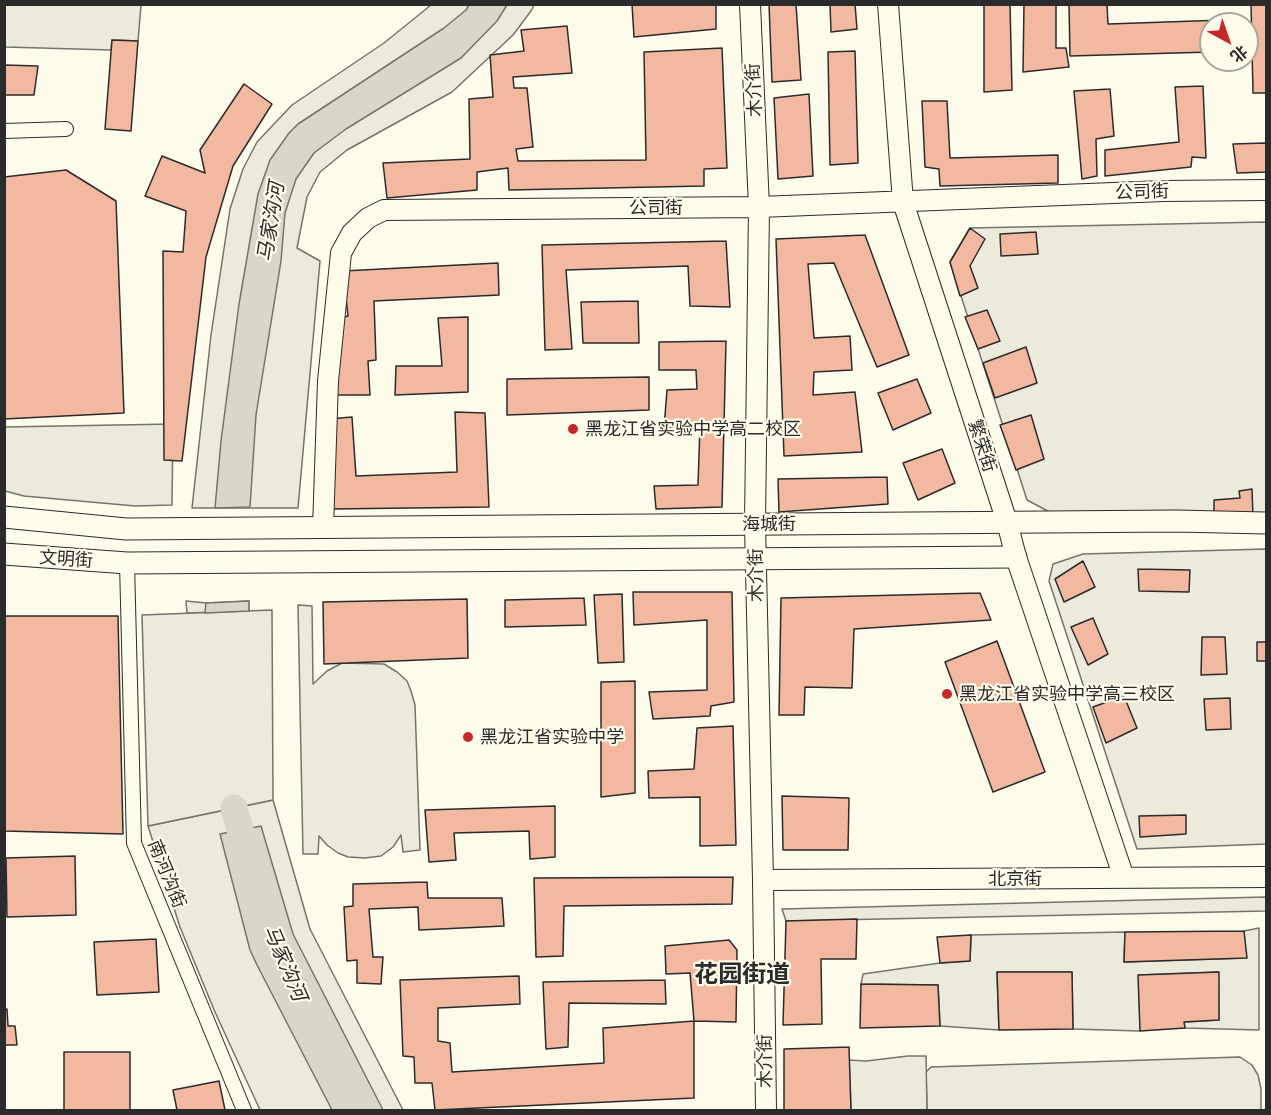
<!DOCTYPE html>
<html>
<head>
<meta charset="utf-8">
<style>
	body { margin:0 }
	#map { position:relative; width:1271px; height:1115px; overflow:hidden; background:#fdfbea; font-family:Lato,"Noto Sans SC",sans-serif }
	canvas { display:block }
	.frame { position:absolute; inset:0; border:6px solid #2b2b2b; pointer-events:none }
	.north { position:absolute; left:1199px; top:12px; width:60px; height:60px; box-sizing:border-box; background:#fdfbea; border:2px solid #a9a89e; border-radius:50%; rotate:140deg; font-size:16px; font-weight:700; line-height:24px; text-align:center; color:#2b2b2b }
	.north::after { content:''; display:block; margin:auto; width:21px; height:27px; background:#c62828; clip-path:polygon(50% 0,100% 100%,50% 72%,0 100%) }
</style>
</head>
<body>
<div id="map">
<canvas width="1271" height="1115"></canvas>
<div class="frame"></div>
<div class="north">北</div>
</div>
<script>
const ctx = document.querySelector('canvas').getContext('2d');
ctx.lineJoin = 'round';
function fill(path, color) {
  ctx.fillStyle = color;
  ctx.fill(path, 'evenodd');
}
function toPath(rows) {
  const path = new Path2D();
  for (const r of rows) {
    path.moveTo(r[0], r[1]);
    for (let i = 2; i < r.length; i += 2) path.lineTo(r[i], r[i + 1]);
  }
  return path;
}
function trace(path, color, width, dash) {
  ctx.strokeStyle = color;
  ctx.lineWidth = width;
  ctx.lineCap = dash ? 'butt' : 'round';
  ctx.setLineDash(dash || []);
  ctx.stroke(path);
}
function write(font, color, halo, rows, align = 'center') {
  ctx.font = font + ' Lato,"Noto Sans SC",sans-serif';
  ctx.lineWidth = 4.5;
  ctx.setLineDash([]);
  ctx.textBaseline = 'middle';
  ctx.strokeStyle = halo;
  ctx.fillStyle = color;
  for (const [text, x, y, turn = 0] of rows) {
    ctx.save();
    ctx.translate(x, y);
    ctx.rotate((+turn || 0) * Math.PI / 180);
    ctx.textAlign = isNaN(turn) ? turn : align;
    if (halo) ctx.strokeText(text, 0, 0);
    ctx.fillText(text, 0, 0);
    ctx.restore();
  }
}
const green = toPath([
	[5,5,141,5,138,41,112,40,111,50,5,47,5,5],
	[431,5,534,5,531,11,513,35,452,92,347,150,320,172,307,197,297,248,320,261,298,508,192,508,211,335,230,209,243,169,257,142,292,105,384,43,431,5],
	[1266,222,1266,515,1057,516,1027,500,950,262,970,228,1266,222],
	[1266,549,1266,844,1137,849,1049,581,1053,564,1083,554,1266,549],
	[186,601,206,603,249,601,249,611,187,613,186,601],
	[298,605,312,606,313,684,327,671,342,663,384,664,397,672,407,681,411,691,415,705,420,850,403,852,401,835,393,847,381,856,365,858,348,857,338,853,327,845,319,836,318,854,303,854,298,605],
	[273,800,310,929,403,1110,260,1110,215,1012,180,927,148,826,273,800],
	[1266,897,1266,911,786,921,782,909,1266,897],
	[1259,928,1259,1030,1185,1028,1184,1022,1219,1020,1218,972,1139,975,1140,1031,1073,1029,1072,972,997,972,999,1030,940,1026,938,985,861,984,863,974,940,963,970,961,971,935,1125,932,1124,962,1246,958,1244,931,1259,928],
	[1240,1057,1252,1065,1258,1075,1261,1089,1261,1110,927,1110,926,1072,931,1067,1240,1057]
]);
fill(green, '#ecebdb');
trace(green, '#74746e', 1.5);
const parking = toPath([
	[173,424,172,505,135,506,24,496,5,491,4,427,173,424],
	[272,610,273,800,148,826,142,615,272,610],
	[908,1056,926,1056,927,1110,851,1110,849,1060,866,1061,908,1056]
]);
fill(parking, '#eceadb');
trace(parking, '#74746e', 1.5);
const water = toPath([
	[469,5,507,5,497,21,461,58,346,129,314,153,296,179,285,213,281,261,256,415,250,507,215,508,221,441,239,304,258,194,270,160,289,133,298,124,444,28,466,10,469,5],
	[249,601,249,611,205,613,206,603,249,601],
	[261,826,293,934,383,1110,332,1110,257,965,250,950,220,834,261,826]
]);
fill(water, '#d8d7c9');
trace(water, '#74746e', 1.5);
trace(toPath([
	[234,808,250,865]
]), '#d8d7c9', 27);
const building = toPath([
	[632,4,716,4,716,29,634,37,632,4],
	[769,4,796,4,801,80,772,82,769,4],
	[830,4,855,4,857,29,831,32,830,4],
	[984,4,1010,4,1012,90,984,92,984,4],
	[1024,4,1056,4,1056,48,1066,48,1069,67,1023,72,1024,4],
	[1069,4,1107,4,1108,24,1224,20,1224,24,1211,24,1211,52,1070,56,1069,4],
	[1251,4,1266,4,1266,93,1253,93,1251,4],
	[567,26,572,73,513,77,514,88,527,88,533,147,516,149,518,161,646,160,644,52,722,48,727,168,704,169,704,186,509,190,508,168,477,172,477,190,387,198,383,163,470,159,469,99,493,97,490,55,524,51,521,30,567,26],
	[112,40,138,41,131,131,105,129,112,40],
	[855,51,858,163,830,165,828,52,855,51],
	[4,65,38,66,34,95,4,95,4,65],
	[244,84,272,104,233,166,206,257,182,461,164,460,163,251,183,252,186,211,145,196,162,156,205,173,200,150,244,84],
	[1203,86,1206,158,1192,157,1191,167,1105,176,1105,150,1179,142,1175,87,1203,86],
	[1110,89,1114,136,1096,139,1097,176,1082,179,1074,91,1110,89],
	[809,94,813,176,778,179,774,98,809,94],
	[922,101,947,101,950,158,1058,155,1058,183,940,186,939,169,925,167,922,101],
	[1266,143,1266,172,1237,173,1233,144,1266,143],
	[66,170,116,201,124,413,4,419,4,177,66,170],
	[970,228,985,239,970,266,978,288,960,296,950,262,970,228],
	[1036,232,1038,254,1001,256,1000,234,1036,232],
	[865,235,909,355,877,367,834,263,808,264,814,338,850,336,852,370,814,372,813,395,855,392,862,452,784,456,776,239,865,235],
	[726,241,730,307,690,306,688,266,566,270,572,349,545,350,542,245,726,241],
	[498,263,499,295,374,301,376,360,368,361,370,395,332,395,340,318,348,316,343,271,498,263],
	[638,301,639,343,583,343,581,302,638,301],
	[987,310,1000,341,978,349,965,317,987,310],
	[468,317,468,392,395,395,396,366,442,366,438,318,468,317],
	[726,341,722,507,656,509,654,486,698,485,700,426,664,428,667,390,697,389,696,370,659,370,659,342,726,341],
	[1026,347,1037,383,995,398,983,363,1026,347],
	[649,377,649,410,507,415,507,379,649,377],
	[917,379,931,413,893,430,878,393,917,379],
	[455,412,485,413,489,507,332,509,329,419,352,417,356,476,457,472,455,412],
	[1031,415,1044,459,1016,470,1000,425,1031,415],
	[942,449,955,483,918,500,903,463,942,449],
	[887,477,888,504,779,512,778,479,887,477],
	[1252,489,1253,517,1214,517,1214,500,1240,498,1239,491,1252,489],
	[1083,561,1095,587,1064,602,1055,579,1083,561],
	[1138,569,1190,570,1189,592,1139,591,1138,569],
	[633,592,732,592,734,702,711,706,710,716,653,719,649,692,707,690,707,620,634,625,633,592],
	[980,593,991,620,854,629,852,688,805,687,804,715,779,715,781,598,980,593],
	[622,594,624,662,598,663,594,595,622,594],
	[584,598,586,625,505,627,505,600,584,598],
	[467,599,468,658,324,664,323,602,467,599],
	[7,616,118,616,123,834,4,831,4,617,7,616],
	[1093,618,1108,654,1088,665,1071,627,1093,618],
	[1202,637,1225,637,1227,674,1201,675,1202,637],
	[997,641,1045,772,993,792,945,662,997,641],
	[1257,642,1266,642,1266,661,1257,661,1257,642],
	[635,681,635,793,601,797,601,682,635,681],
	[1124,696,1137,728,1106,743,1093,707,1124,696],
	[1230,698,1231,729,1206,730,1204,699,1230,698],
	[733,726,736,845,700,846,700,797,649,798,648,771,694,769,697,728,733,726],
	[782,796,849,798,848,850,783,850,782,796],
	[555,806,555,857,530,859,529,831,454,833,456,860,429,862,425,810,555,806],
	[1186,815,1186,834,1140,837,1139,816,1186,815],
	[75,856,76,915,7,917,6,858,75,856],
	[733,877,732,904,564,906,563,956,536,957,534,878,733,877],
	[427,882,428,898,502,898,504,926,419,930,418,907,369,909,373,957,383,957,381,984,357,983,357,960,347,961,344,907,353,906,353,884,427,882],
	[857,919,856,959,821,959,822,1024,783,1025,786,921,857,919],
	[1244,931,1247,958,1124,962,1125,932,1244,931],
	[971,935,970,961,940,963,937,937,971,935],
	[156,939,159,992,97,995,94,942,156,939],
	[729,940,737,950,736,1022,694,1021,690,973,666,974,665,946,729,940],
	[997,972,1072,972,1073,1029,999,1030,997,972],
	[1219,972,1219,1020,1184,1022,1185,1028,1140,1031,1138,975,1219,972],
	[519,976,520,1004,438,1008,438,1041,450,1043,452,1072,604,1063,603,1028,694,1021,694,1098,435,1110,432,1083,415,1083,414,1057,403,1056,400,980,519,976],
	[665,980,666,1004,569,1003,568,1047,546,1049,543,982,665,980],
	[861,984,938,985,940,1026,860,1028,861,984],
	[4,1009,7,1009,8,1026,15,1026,17,1045,4,1045,4,1009],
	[849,1047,851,1110,784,1110,784,1049,849,1047],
	[64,1052,130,1052,130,1110,64,1110,64,1052],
	[219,1081,225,1110,177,1110,173,1090,219,1081]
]);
fill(building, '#f2b8a0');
trace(building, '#2b2b2b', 1.5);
const street = toPath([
	[4,131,66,129],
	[127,563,134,843,244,1110]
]);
const secondary = toPath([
	[750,4,759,207,755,524,763,880,766,1110],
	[888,4,903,202,1007,522,1016,557,1124,878],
	[323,528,328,381,341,253,352,233,368,218,384,210,759,207,1164,191,1266,190],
	[763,880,1266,877]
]);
const primary = toPath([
	[4,517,126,529,1176,521,1266,523],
	[4,554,127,563,1016,557]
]);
trace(street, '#2b2b2b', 16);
trace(secondary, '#2b2b2b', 22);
trace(primary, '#2b2b2b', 23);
trace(street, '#fdfbea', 14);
trace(secondary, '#fdfbea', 20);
trace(primary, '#fdfbea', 21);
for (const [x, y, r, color] of [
	[573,429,6,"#c62828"],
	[947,694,6,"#c62828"],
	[468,737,6,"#c62828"]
]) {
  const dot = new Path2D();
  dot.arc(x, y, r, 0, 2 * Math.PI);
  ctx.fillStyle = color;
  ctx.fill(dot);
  trace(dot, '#fdfbea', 2);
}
write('18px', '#2b2b2b', '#fdfbea', [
	["木介街",754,90,-93],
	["公司街",1142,192,-2],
	["公司街",656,208],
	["繁荣街",982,446,72],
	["海城街",769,524],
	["文明街",66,559,4],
	["木介街",756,575,-91],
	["南河沟街",167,874,68],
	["北京街",1015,879],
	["木介街",765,1061,-91]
]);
write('18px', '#2b2b2b', '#fdfbea', [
	["黑龙江省实验中学高二校区",585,429],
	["黑龙江省实验中学高三校区",959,694],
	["黑龙江省实验中学",480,737]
], 'left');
write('italic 20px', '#2b2b2b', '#fdfbea', [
	["马家沟河",271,222,-81],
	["马家沟河",285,963,67]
]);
write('bold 24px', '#2b2b2b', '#fdfbea', [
	["花园街道",742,974]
]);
</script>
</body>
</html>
